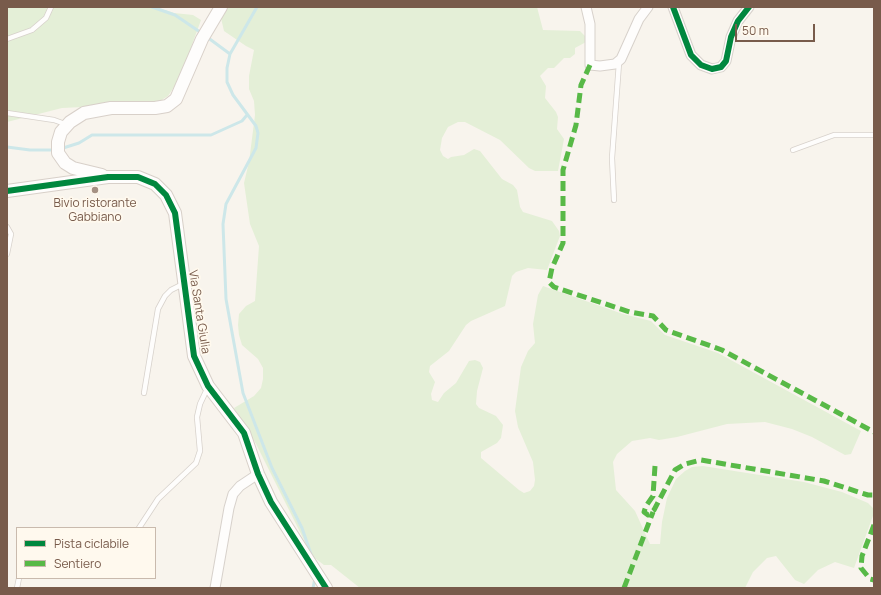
<!DOCTYPE html>
<html>
<head>
<meta charset="utf-8">
<style>
	body { margin:0 }
	#map { position:relative; width:881px; height:595px; overflow:hidden; background:#f8f4ed; font-family:Manrope,sans-serif }
	canvas { display:block }
	.frame { position:absolute; inset:0; border:8px solid #785b4b; pointer-events:none }
	.legend { position:absolute; left:16px; top:527px; width:140px; height:52px; box-sizing:border-box; background:#fff9ee; border:1px solid #c9baad; margin:0; padding:5px 7px; list-style:none; font-size:12px; color:#785b4b }
	.legend li { display:flex; align-items:center; gap:8px; height:20px }
	.legend b { width:20px; border:1px solid #c9baad }
	.scale { position:absolute; left:735px; top:24px; width:80px; height:18px; box-sizing:border-box; border:2px solid #785b4b; border-top:0; padding-left:5px; font-size:12px; line-height:14px; white-space:nowrap; color:#785b4b; -webkit-text-stroke:3px #fff9ee; paint-order:stroke }
</style>
</head>
<body>
<div id="map">
<canvas width="881" height="595"></canvas>
<div class="frame"></div>
<ul class="legend">
<li><b style="height:5px;background:#00873e"></b>Pista ciclabile</li>
<li><b style="height:5px;background:#58b947"></b>Sentiero</li>
</ul>
<div class="scale">50 m</div>
</div>
<script>
const ctx = document.querySelector('canvas').getContext('2d');
ctx.lineJoin = 'round';
function fill(path, color) {
  ctx.fillStyle = color;
  ctx.fill(path, 'evenodd');
}
function toPath(rows) {
  const path = new Path2D();
  for (const r of rows) {
    path.moveTo(r[0], r[1]);
    for (let i = 2; i < r.length; i += 2) path.lineTo(r[i], r[i + 1]);
  }
  return path;
}
function trace(path, color, width, dash) {
  ctx.strokeStyle = color;
  ctx.lineWidth = width;
  ctx.lineCap = dash ? 'butt' : 'round';
  ctx.setLineDash(dash || []);
  ctx.stroke(path);
}
function write(font, color, halo, rows, align = 'center') {
  ctx.font = font + ' Manrope,sans-serif';
  ctx.lineWidth = 3.5;
  ctx.setLineDash([]);
  ctx.textBaseline = 'middle';
  ctx.strokeStyle = halo;
  ctx.fillStyle = color;
  for (const [text, x, y, turn = 0] of rows) {
    ctx.save();
    ctx.translate(x, y);
    ctx.rotate((+turn || 0) * Math.PI / 180);
    ctx.textAlign = isNaN(turn) ? turn : align;
    if (halo) ctx.strokeText(text, 0, 0);
    ctx.fillText(text, 0, 0);
    ctx.restore();
  }
}
fill(toPath([
	[7,7,150,7,165,10,174,13,193,15,201,20,180,78,168,96,160,101,151,104,108,102,83,107,62,108,7,122],
	[226,7,537,7,543,30,580,31,585,36,586,42,575,48,575,54,570,58,564,58,554,68,548,68,540,76,546,86,545,98,556,112,558,117,557,129,564,139,558,171,535,171,529,168,500,140,465,122,458,122,448,127,442,138,440,150,443,156,448,159,451,157,464,155,474,149,480,151,502,179,513,185,517,190,520,207,523,212,552,221,559,231,560,236,547,270,528,268,516,272,512,276,505,306,471,321,466,325,449,351,430,366,429,372,435,382,431,394,432,400,438,402,444,393,456,383,469,361,475,360,480,362,483,368,477,391,476,404,479,408,496,416,503,425,501,438,497,443,481,452,481,458,519,490,524,493,530,491,534,486,535,480,533,462,518,427,515,411,521,367,528,351,535,343,533,324,538,295,543,286,623,314,651,321,665,335,718,353,861,431,851,454,845,455,812,437,792,429,765,422,727,424,677,437,659,440,650,438,632,441,617,454,613,462,616,490,635,511,650,544,660,544,662,522,667,498,676,479,685,471,692,467,703,466,804,482,842,492,868,503,874,509,874,513,854,568,835,562,818,570,804,584,795,580,776,556,767,558,753,572,745,588,360,588,331,565,324,565,312,556,256,444,234,408,254,396,261,388,263,379,263,368,258,359,242,345,239,335,238,325,239,314,246,306,255,301,259,246,250,224,244,183,249,162,255,115,254,101,249,89,249,76,254,50,246,46,224,31,221,18]
]), '#e4efd7');
trace(toPath([
	[152,7,175,15,203,34],
	[257,7,230,54,227,68,227,82,233,95,256,126,258,133,256,148,226,204,223,224,226,299,243,393,272,468,302,528,312,557],
	[207,37,230,54],
	[7,147,30,150,55,150],
	[60,149,79,143,92,135,211,135,242,121,247,115],
	[313,588,315,578]
]), '#cde7e9', 3);
const lane = toPath([
	[7,39,32,30,46,18,51,7],
	[7,113,54,120,65,124],
	[793,150,834,135,874,135],
	[614,200,612,158,619,63],
	[7,227,11,234,7,254],
	[144,393,158,309,165,296,171,290,183,284],
	[139,528,158,499,196,463,200,451,197,417,200,404,208,387],
	[17,588,19,578]
]);
const street = toPath([
	[586,7,590,24,590,65,600,66,615,64,621,59,639,19,648,7],
	[673,7,691,55,701,65,712,69,721,67,726,61,731,37,738,21,749,7],
	[215,588,229,508,233,494,240,486,258,474]
]);
const secondary = toPath([
	[102,175,73,168,65,163,58,153,58,142,61,132,70,122,84,113,111,108,155,108,167,106,176,99,202,39,221,7],
	[7,191,108,177,138,177,155,184,166,195,175,213,194,356,208,386,244,433,258,474,271,502,326,588]
]);
trace(lane, '#d7d1cb', 6);
trace(street, '#d7d1cb', 11);
trace(secondary, '#d8d0c9', 14);
trace(lane, '#fefdfc', 4.5);
trace(street, '#fefdfc', 9);
trace(secondary, '#fefdfc', 12);
trace(toPath([
	[590,65,581,85,576,125,563,170,563,243,552,268,549,282,554,287,630,312,653,316,666,330,722,350,874,432],
	[655,466,653,496,646,506,644,512,648,515,654,510,675,470,685,464,701,460,824,481,868,495,874,495],
	[874,525,862,556,861,568,870,579,874,580],
	[624,588,653,512]
]), '#58b947', 5, [10, 5]);
trace(toPath([
	[673,7,691,55,701,65,712,69,721,67,726,61,731,37,738,21,749,7],
	[7,191,108,177,138,177,155,184,166,195,175,213,194,356,208,386,244,433,258,474,271,502,326,588]
]), '#00873e', 6);
for (const [x, y, r, color] of [
	[95,190,4,"#a59184"]
]) {
  const dot = new Path2D();
  dot.arc(x, y, r, 0, 2 * Math.PI);
  ctx.fillStyle = color;
  ctx.fill(dot);
  trace(dot, '#fff9ee', 1.5);
}
write('12px', '#785b4b', '#fff9ee', [
	["Bivio ristorante",95,204],
	["Gabbiano",95,218]
]);
write('12px', '#785b4b', '#fff9ee', [
	["Via Santa Giulia",199,312,81]
]);
</script>
</body>
</html>
